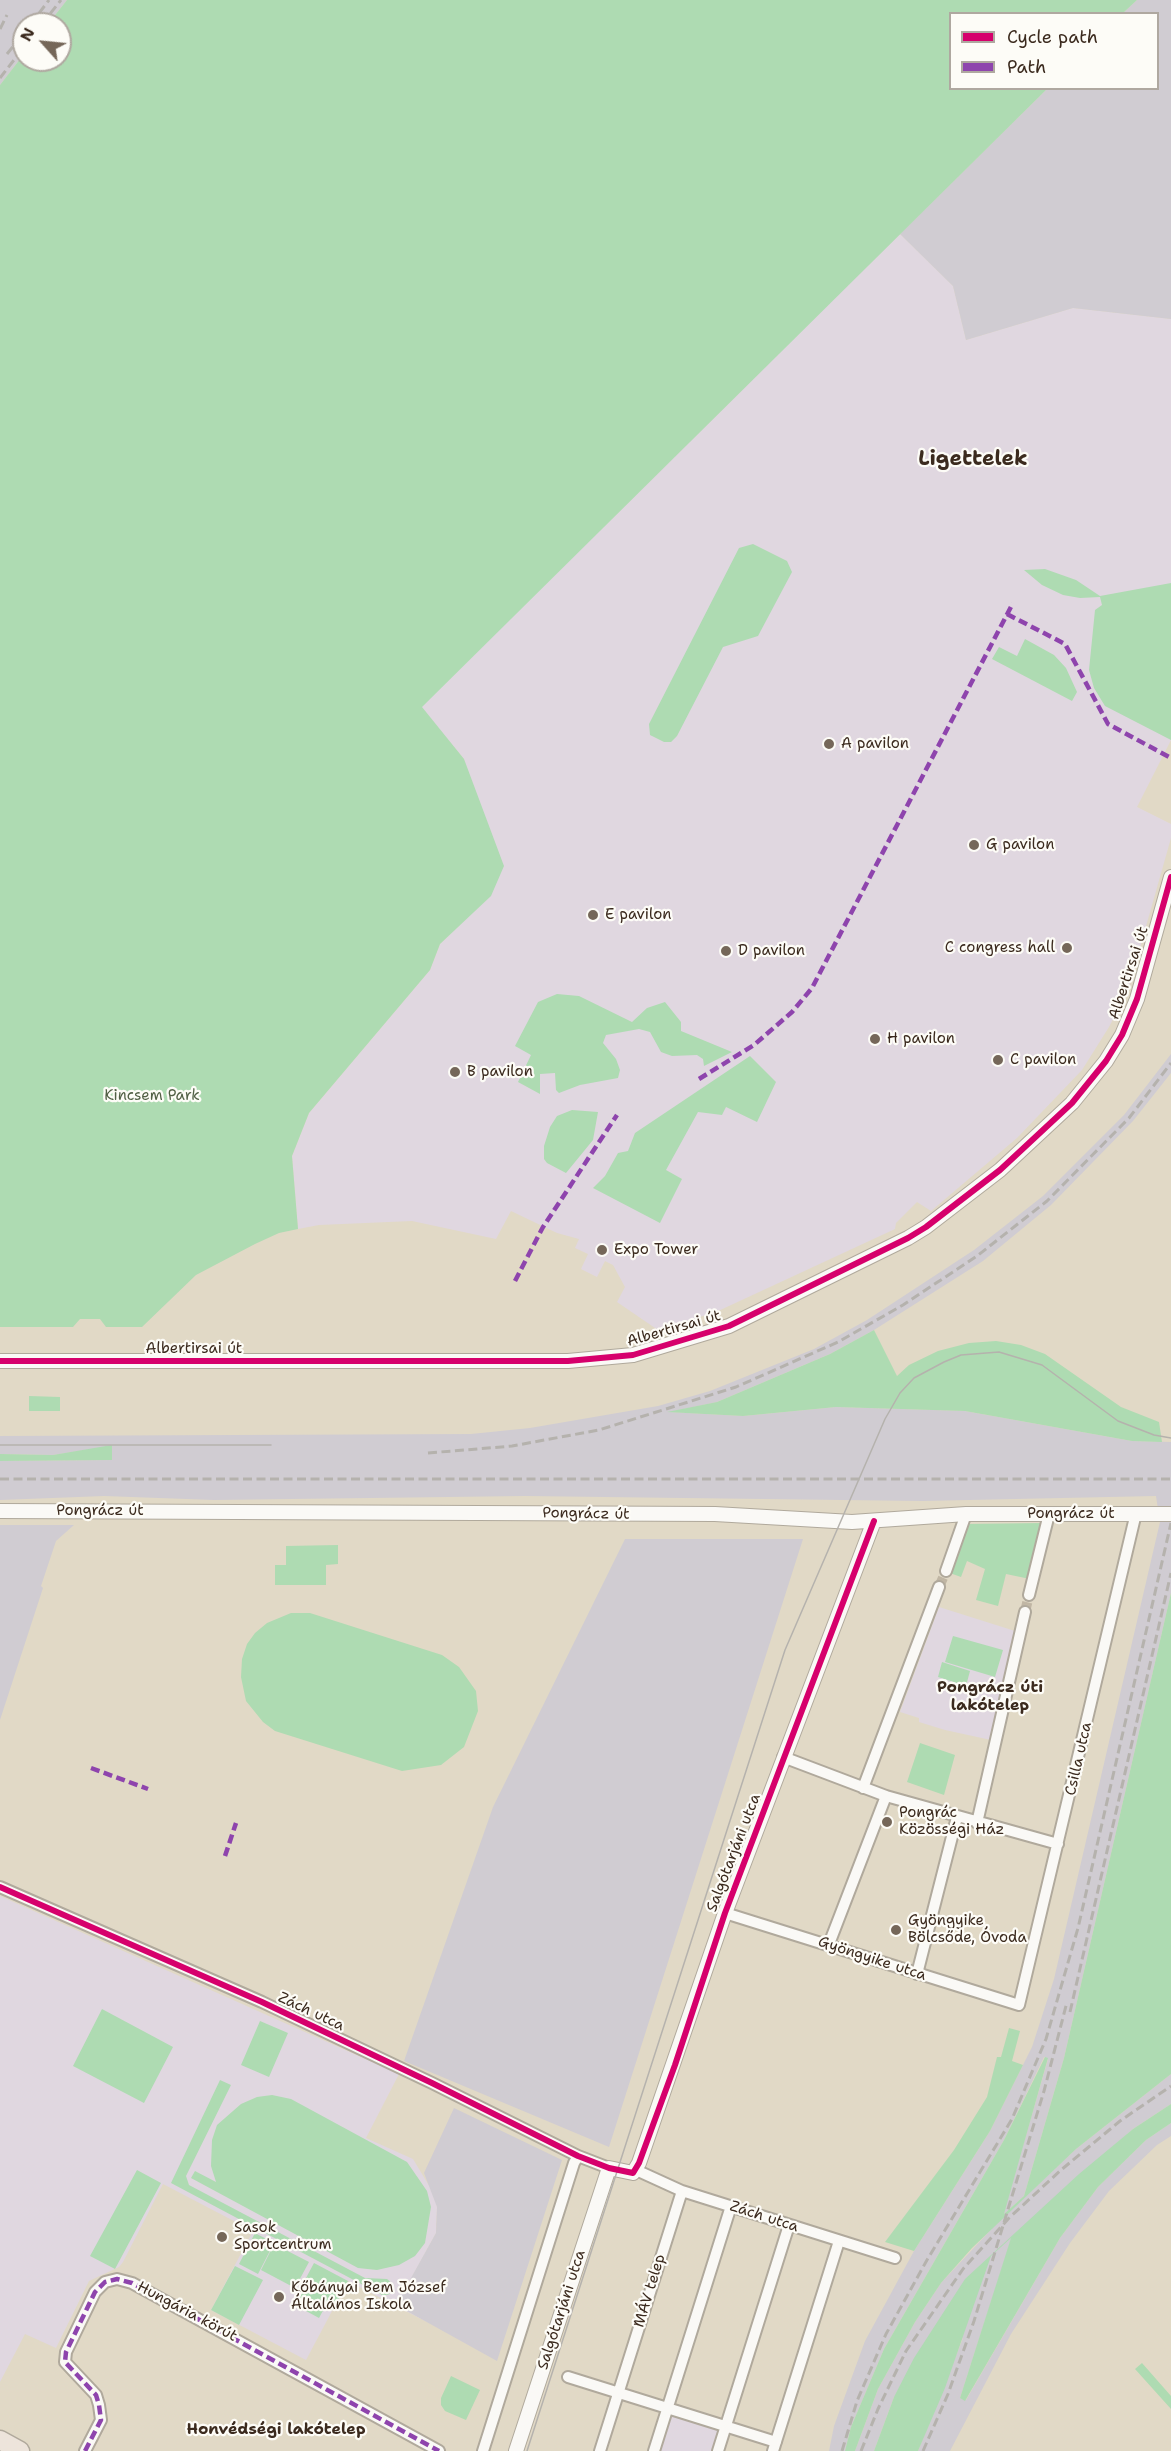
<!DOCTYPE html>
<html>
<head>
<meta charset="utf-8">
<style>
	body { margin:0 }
	#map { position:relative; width:1171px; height:2451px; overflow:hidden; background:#e1d9c6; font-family:"Shantell Sans",sans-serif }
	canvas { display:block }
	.legend { position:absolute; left:949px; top:12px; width:210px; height:78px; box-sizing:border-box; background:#fdfcf7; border:2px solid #afa8a0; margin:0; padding:8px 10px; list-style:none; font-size:18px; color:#3b2a1e }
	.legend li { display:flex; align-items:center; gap:12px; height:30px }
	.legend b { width:30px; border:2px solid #afa8a0 }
	.north { position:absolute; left:12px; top:12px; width:60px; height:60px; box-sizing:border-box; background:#fdfcf7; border:2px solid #afa8a0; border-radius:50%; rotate:297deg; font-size:16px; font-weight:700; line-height:24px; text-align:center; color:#3b2a1e }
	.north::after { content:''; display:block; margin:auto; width:21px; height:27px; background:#756759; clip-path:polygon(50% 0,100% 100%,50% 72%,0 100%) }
</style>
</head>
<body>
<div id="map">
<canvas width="1171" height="2451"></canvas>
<ul class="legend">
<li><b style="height:8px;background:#d6006c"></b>Cycle path</li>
<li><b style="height:8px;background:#8e44ad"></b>Path</li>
</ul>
<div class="north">N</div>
</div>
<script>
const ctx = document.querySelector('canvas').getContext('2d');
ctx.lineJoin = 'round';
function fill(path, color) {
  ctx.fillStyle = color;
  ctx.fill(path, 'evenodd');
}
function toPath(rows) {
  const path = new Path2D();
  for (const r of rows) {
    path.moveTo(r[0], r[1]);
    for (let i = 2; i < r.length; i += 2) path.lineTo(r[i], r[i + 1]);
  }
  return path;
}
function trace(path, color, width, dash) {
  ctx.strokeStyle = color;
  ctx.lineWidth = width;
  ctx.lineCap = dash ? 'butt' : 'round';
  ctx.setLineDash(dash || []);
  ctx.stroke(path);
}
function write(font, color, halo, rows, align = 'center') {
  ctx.font = font + ' "Shantell Sans",sans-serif';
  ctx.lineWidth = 4.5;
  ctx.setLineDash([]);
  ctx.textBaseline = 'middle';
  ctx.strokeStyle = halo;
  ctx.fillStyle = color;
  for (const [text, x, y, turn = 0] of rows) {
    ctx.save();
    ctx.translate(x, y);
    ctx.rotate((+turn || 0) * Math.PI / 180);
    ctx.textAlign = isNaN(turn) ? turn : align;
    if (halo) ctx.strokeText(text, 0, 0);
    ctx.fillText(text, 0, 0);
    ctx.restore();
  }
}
fill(toPath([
	[900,234,953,286,966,340,1073,308,1171,319,1171,740,1137,807,1171,824,1171,838,1128,990,1109,1027,1082,1070,1017,1138,931,1211,917,1202,896,1223,895,1229,716,1312,658,1330,617,1302,625,1287,613,1265,605,1261,597,1277,581,1269,588,1254,575,1248,579,1239,557,1233,511,1211,496,1239,412,1221,319,1225,298,1229,292,1156,309,1113,430,970,440,944,490,896,464,759,421,707],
	[939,1607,1015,1631,991,1740,945,1730,919,1722,919,1718,900,1712],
	[0,1896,399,2074,366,2138,413,2159,434,2194,437,2207,436,2233,413,2275,431,2324,348,2281,306,2360,211,2310,253,2231,163,2184,123,2262,119,2267,89,2281,56,2348,25,2334,0,2382],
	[670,2412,723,2428,716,2451,657,2451]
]), '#e0d7e0');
fill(toPath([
	[0,0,67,0,48,24,24,24,24,54,0,85],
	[1137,0,1171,0,1171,319,1073,308,966,340,953,286,900,234,1047,89,1158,88,1158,14,1123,13],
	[1171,1054,1171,1073,1133,1121,1051,1205,983,1261,874,1330,830,1354,717,1402,670,1412,743,1416,836,1407,965,1411,1132,1441,1171,1442,1171,1593,1064,2058,1024,2196,1003,2215,1048,2059,1044,2057,1004,2140,884,2349,851,2427,845,2451,829,2451,834,2426,865,2341,914,2251,990,2131,1032,2047,1054,1979,1160,1522,1156,1496,922,1501,525,1496,214,1500,104,1496,0,1500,0,1461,112,1460,112,1446,53,1455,0,1454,0,1436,471,1434,530,1428,658,1406,710,1391,814,1349,867,1320,974,1250,1043,1196,1124,1115],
	[0,1525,74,1525,56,1541,41,1586,43,1588,0,1720],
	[625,1539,803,1539,609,2147,404,2061,493,1807],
	[1171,2074,1171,2104,1133,2129,1002,2246,1012,2237,960,2398,966,2400,1060,2238,1098,2187,1146,2140,1171,2123,1171,2136,1157,2145,1109,2191,1070,2243,1011,2334,950,2451,918,2451,963,2338,894,2397,874,2451,855,2451,878,2389,915,2322,941,2283,999,2221,1076,2149],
	[454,2108,562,2160,497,2361,396,2305,436,2233,437,2207,424,2173]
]), '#d0ccd2');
fill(toPath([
	[67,0,1137,0,1123,13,950,14,950,88,1047,89,422,707,464,759,504,866,491,896,440,944,430,970,309,1113,292,1156,298,1229,279,1233,255,1244,196,1275,142,1327,106,1327,100,1319,80,1319,73,1327,0,1327,0,85,24,54,24,60,60,60,60,24,48,24],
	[753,544,787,561,792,572,758,636,723,647,677,736,671,742,664,742,650,735,649,724,739,548],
	[1045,569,1076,580,1100,596,1171,583,1171,740,1105,706,1094,688,1089,670,1095,610,1102,605,1100,597,1080,598,1063,595,1042,585,1024,570],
	[1025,639,1054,655,1066,668,1077,692,1072,701,992,659,999,647,1017,656],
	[557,994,579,996,632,1022,647,1008,665,1002,681,1022,681,1031,732,1052,704,1066,703,1059,697,1055,672,1056,661,1052,650,1032,639,1029,606,1035,603,1043,616,1059,620,1070,618,1078,580,1085,559,1093,556,1090,555,1073,540,1074,540,1094,518,1082,531,1055,515,1046,538,1002],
	[750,1056,776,1082,757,1122,726,1107,722,1115,698,1112,666,1170,682,1179,660,1223,593,1188,605,1176,618,1153,628,1151,635,1133],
	[572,1110,598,1112,593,1140,566,1173,547,1163,544,1159,544,1146,550,1127,557,1116],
	[874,1330,897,1376,909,1365,938,1351,969,1343,996,1341,1021,1345,1045,1354,1121,1407,1159,1422,1162,1442,1132,1441,965,1411,836,1407,743,1416,667,1412,717,1402,830,1354],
	[29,1396,60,1397,60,1411,29,1411],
	[112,1445,112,1460,0,1461,0,1454,53,1455],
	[1044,1523,1030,1579,1006,1574,998,1606,976,1600,985,1569,967,1561,961,1577,947,1572,964,1524],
	[338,1545,338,1564,326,1565,326,1585,275,1585,275,1565,286,1565,286,1546],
	[1171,1593,1171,2074,1076,2149,972,2248,941,2283,915,2322,878,2389,855,2451,845,2451,851,2427,884,2349,1004,2140,1045,2057,1048,2058,1004,2214,1024,2196,1064,2058],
	[291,1613,310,1613,442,1655,459,1667,476,1691,478,1711,464,1747,441,1765,402,1771,275,1731,263,1722,246,1701,241,1677,242,1659,247,1644,255,1633,267,1623],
	[953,1636,1003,1650,995,1677,945,1662],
	[942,1662,970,1671,966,1686,938,1677],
	[920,1743,955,1755,944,1795,907,1782],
	[102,2009,173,2047,144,2103,73,2066],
	[260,2021,288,2033,269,2077,241,2065],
	[1009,2028,1020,2031,1012,2061,1023,2065,990,2131,914,2251,885,2242,954,2150,987,2097,997,2057,1001,2057],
	[220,2080,231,2085,186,2176,189,2185,365,2278,387,2279,392,2283,394,2288,388,2295,382,2295,171,2183],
	[272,2095,291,2099,407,2162,427,2191,431,2207,425,2243,415,2256,399,2265,377,2270,358,2268,191,2178,195,2171,216,2182,211,2166,212,2140,217,2125,241,2104,257,2097],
	[1171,2104,1171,2123,1146,2140,1098,2187,1060,2238,965,2401,960,2398,1011,2238,991,2256,945,2388,918,2451,874,2451,894,2397,914,2358,965,2279,1079,2174,1133,2129],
	[137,2170,161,2183,115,2269,90,2256],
	[255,2233,274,2243,258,2274,239,2264],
	[274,2244,309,2262,295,2288,261,2270],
	[314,2263,348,2281,333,2309,326,2305,319,2318,295,2305,302,2293,299,2291],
	[235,2266,263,2280,239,2325,211,2310],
	[1142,2363,1171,2396,1171,2409,1135,2369],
	[451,2376,480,2390,466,2420,445,2411,441,2405,441,2398]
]), '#aedbb2');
trace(toPath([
	[939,1587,946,1571],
	[1025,1612,1029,1595]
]), '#c0b6a4', 10, [10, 5]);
const minor = toPath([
	[946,1571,966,1514],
	[1029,1595,1049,1514],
	[783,1757,886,1796,1058,1844],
	[863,1788,939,1587],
	[977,1823,1025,1612],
	[0,1887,262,2002,432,2083,578,2156,609,2168],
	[725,1913,1019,2005,1136,1513],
	[829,1944,886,1796],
	[917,1974,957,1817],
	[636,2170,682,2191,895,2258],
	[568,2377,776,2442],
	[85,2451,101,2420,99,2405,96,2395,65,2362,66,2352,95,2292,105,2282,117,2279,132,2283,439,2451],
	[483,2451,574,2163,578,2156],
	[600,2451,682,2191],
	[654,2451,731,2206],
	[718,2451,789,2225],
	[773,2451,839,2241]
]);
const tertiary = toPath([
	[0,1361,568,1361,633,1355,729,1326,908,1238,926,1227,1000,1170,1072,1103,1106,1061,1122,1035,1137,999,1171,877],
	[0,1511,715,1514,852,1522,966,1514,1171,1514],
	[516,2451,609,2168,633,2173,639,2163,725,1913,874,1521]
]);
const primary = toPath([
	[0,2440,20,2451]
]);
trace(minor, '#b0a99c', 14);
trace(tertiary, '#b0a99c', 16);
trace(primary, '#b0a99c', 21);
trace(minor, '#faf9f6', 10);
trace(tertiary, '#faf9f6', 14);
trace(primary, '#ede4db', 18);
trace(toPath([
	[0,1445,271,1445],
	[527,2451,785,1650,885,1419,900,1393,914,1378,944,1362,961,1355,999,1352,1042,1365,1118,1421,1154,1435,1171,1438]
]), '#b5b2ad', 1.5);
trace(toPath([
	[31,24,49,0],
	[42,24,61,0],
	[0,29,7,15],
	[7,54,24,33],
	[0,78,24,47],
	[428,1453,512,1446,599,1430,736,1387,838,1342,903,1305,977,1256,1047,1201,1129,1118,1171,1063],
	[0,1479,1171,1479],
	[1070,2012,1171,1573],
	[842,2451,857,2401,886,2334,927,2260,1012,2119,1046,2039,1078,1928,1171,1523],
	[861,2451,878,2409,906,2351,963,2269,1009,2218,1061,2170,1120,2121,1171,2086],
	[923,2451,948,2394,974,2321,1044,2091,1067,2002]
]), '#b5b2ad', 3, [9, 4.5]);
trace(toPath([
	[1007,614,1065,644,1108,724,1171,758],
	[699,1079,754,1045,792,1012,812,988,1013,603],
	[515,1281,543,1227,617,1115],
	[91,1768,148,1789],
	[225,1856,236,1823],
	[85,2451,101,2420,99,2405,96,2395,65,2362,66,2352,95,2292,105,2282,117,2279,132,2283,439,2451]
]), '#8e44ad', 4.5, [9, 4.5]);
trace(toPath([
	[0,1361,568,1361,633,1355,729,1326,908,1238,926,1227,1000,1170,1072,1103,1106,1061,1122,1035,1137,999,1171,877],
	[0,1887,262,2002,432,2083,578,2156,609,2168,633,2173,639,2163,675,2065,725,1913,874,1521]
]), '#d6006c', 6);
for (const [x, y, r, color] of [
	[829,744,6,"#756759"],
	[974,845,6,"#756759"],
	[593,915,6,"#756759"],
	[1067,948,6,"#756759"],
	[726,951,6,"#756759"],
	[875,1039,6,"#756759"],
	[998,1060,6,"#756759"],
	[455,1072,6,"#756759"],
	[602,1250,6,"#756759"],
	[887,1822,6,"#756759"],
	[896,1930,6,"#756759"],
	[222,2237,6,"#756759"],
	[279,2297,6,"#756759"]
]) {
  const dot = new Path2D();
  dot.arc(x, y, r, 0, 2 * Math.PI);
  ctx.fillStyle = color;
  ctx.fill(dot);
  trace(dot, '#fdfcf7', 2);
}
write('15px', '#3b2a1e', '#fdfcf7', [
	["A pavilon",841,744],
	["G pavilon",986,845],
	["E pavilon",605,915],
	["C congress hall",1055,948,"right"],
	["D pavilon",738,951],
	["H pavilon",887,1039],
	["C pavilon",1010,1060],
	["B pavilon",467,1072],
	["Expo Tower",614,1250],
	["Pongrác",899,1813],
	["Közösségi Ház",899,1830],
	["Gyöngyike",908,1921],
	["Bölcsőde, Óvoda",908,1938],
	["Sasok",234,2228],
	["Sportcentrum",234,2245],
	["Kőbányai Bem József",291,2288],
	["Általános Iskola",291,2305]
], 'left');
write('15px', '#3b2a1e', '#fdfcf7', [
	["Albertirsai út",1129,973,-72],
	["Albertirsai út",674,1329,-16],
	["Albertirsai út",194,1349],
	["Pongrácz út",100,1511],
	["Pongrácz út",586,1514,1],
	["Pongrácz út",1071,1514],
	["Csilla utca",1079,1759,-77],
	["Salgótarjáni utca",734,1853,-69],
	["Gyöngyike utca",872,1959,18],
	["Zách utca",311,2012,25],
	["Zách utca",764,2217,18],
	["MÁV telep",650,2291,-73],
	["Salgótarjáni utca",562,2310,-72],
	["Hungária körút",187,2312,28]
]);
write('15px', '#516045', '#fdfcf7', [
	["Kincsem Park",152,1096]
]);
write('bold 16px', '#3b2a1e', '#fdfcf7', [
	["Pongrácz úti",990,1688],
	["lakótelep",990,1706],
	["Honvédségi lakótelep",276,2430]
]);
write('bold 21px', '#3b2a1e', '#fdfcf7', [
	["Ligettelek",973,460]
]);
</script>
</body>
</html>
